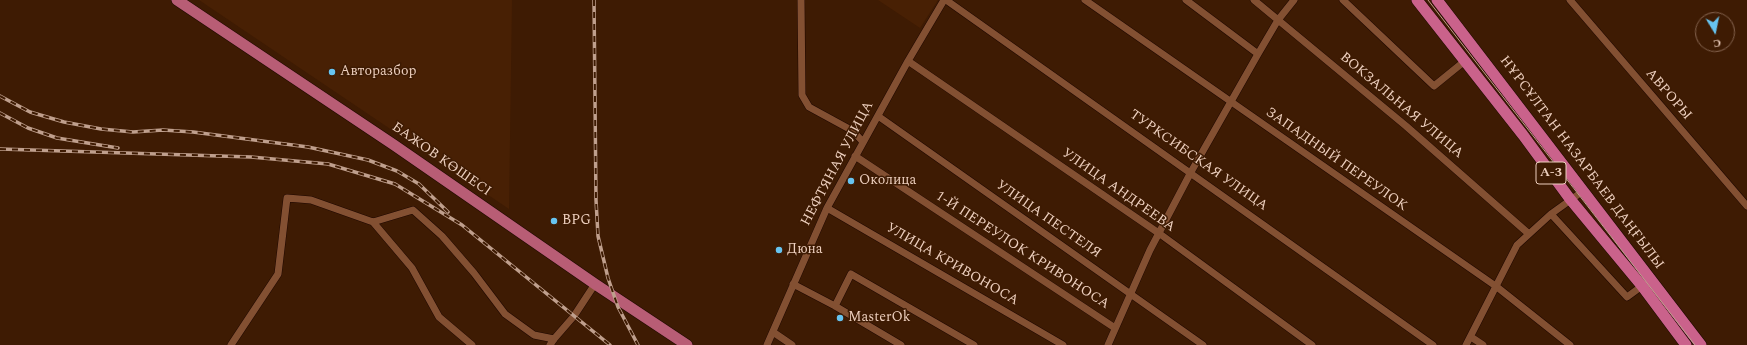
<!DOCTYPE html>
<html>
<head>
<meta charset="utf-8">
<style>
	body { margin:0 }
	#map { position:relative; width:1747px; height:345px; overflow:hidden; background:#3e1b03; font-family:Spectral,serif }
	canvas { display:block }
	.north { position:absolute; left:1695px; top:12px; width:40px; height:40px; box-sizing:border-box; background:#3e1b03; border:1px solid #84634e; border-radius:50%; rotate:170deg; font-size:11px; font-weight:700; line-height:16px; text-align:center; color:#edcfbe }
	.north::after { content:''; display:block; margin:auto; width:14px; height:18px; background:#67c4f0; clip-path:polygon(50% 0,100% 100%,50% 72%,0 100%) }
</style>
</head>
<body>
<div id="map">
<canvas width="1747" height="345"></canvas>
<div class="north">С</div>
</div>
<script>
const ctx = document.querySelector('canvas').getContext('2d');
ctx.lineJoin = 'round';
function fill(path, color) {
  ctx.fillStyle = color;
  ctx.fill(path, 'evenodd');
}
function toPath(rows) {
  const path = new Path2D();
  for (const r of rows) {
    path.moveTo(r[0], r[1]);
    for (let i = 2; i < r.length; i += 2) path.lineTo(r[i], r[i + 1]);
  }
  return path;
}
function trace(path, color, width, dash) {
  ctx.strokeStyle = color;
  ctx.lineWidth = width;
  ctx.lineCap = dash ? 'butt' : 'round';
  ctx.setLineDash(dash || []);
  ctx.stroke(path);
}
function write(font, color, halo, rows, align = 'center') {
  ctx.font = font + ' Spectral,serif';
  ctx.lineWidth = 3;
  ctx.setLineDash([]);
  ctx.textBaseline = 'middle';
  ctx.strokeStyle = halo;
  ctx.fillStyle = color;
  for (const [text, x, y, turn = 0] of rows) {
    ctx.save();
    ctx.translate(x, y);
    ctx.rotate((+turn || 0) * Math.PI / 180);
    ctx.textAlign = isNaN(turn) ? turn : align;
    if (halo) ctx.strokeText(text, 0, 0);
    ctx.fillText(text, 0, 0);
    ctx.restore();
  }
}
fill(toPath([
	[199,0,512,0,509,209],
	[878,0,938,0,920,28]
]), '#482004');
const minor = toPath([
	[801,0,802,95,809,107,853,131,863,142],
	[946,0,1433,345],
	[1085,0,1497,287,1570,345],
	[1186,0,1258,54],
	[1254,0,1406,126,1529,234],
	[1343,0,1434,86,1466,60],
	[1570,0,1747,206],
	[908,61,1160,234,1312,345],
	[878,116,1203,345],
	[855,156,1115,328],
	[827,208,1063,345],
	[1551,214,1627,297,1642,286],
	[373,222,412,268,439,317,472,345],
	[793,284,835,306,901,345],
	[835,306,851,274,974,345],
	[773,332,792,345],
	[1471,337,1483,345],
	[231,345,278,274,287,198,311,200,373,222,413,210,442,236,474,273,505,314,534,335,554,339],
	[550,345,554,339,574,316,595,284],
	[767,345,827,208,908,61,944,0],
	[1108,345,1150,250,1191,172,1258,54,1278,20,1294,0],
	[1466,345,1517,245,1551,214,1583,191]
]);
const primary = toPath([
	[177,0,394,145,595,284,687,345]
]);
const trunk = toPath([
	[1417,0,1523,135,1570,199,1642,286,1686,345],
	[1437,0,1701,345]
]);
trace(minor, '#1e0700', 8);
trace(primary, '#1e0700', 12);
trace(trunk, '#1e0700', 12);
trace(minor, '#835032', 7);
trace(primary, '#b85d75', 11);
trace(trunk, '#ca628b', 11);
trace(toPath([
	[1428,0,1695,345]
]), '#bf9f8d', 1);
const rail = toPath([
	[594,0,596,200,598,236,608,278,618,307,638,345],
	[0,96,30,112,64,122,101,129,133,132,163,130,193,132,308,147,368,160,397,171,419,184,448,212],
	[0,113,28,128,57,138,118,148],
	[0,149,251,157,328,164,395,184,462,225,610,345]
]);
trace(rail, '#bf9f8d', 3.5);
trace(rail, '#3e1b03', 2, [6]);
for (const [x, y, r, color] of [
	[332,72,4,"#67c4f0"],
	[851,181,4,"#67c4f0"],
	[554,221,4,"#67c4f0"],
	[779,250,4,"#67c4f0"],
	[840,318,4,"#67c4f0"]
]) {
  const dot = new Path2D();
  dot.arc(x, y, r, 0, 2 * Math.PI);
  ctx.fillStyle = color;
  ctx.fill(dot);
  trace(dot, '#3e1b03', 1.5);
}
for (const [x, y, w] of [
	[1551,173,30]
]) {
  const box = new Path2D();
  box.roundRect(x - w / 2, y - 11, w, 22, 3);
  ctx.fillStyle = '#3e1b03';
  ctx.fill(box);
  trace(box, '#edcfbe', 1);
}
write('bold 13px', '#edcfbe', null, [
	["А-3",1551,173]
]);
write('14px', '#edcfbe', '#3e1b03', [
	["Авторазбор",340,72],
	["Околица",859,181],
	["BPG",562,221],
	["Дюна",787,250],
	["MasterOk",848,318]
], 'left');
write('14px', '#edcfbe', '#3e1b03', [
	["АВРОРЫ",1668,95,49],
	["ВОКЗАЛЬНАЯ УЛИЦА",1401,106,40],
	["БАЖОВ КӨШЕСІ",441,160,35],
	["ЗАПАДНЫЙ ПЕРЕУЛОК",1336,160,35],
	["ТУРКСИБСКАЯ УЛИЦА",1198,161,35],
	["НҰРСҰЛТАН НАЗАРБАЕВ ДАҢҒЫЛЫ",1581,163,53],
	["НЕФТЯНАЯ УЛИЦА",838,164,-62],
	["УЛИЦА АНДРЕЕВА",1118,191,35],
	["УЛИЦА ПЕСТЕЛЯ",1048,220,35],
	["1-Й ПЕРЕУЛОК КРИВОНОСА",1022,251,33],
	["УЛИЦА КРИВОНОСА",952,265,30]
]);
</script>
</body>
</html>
